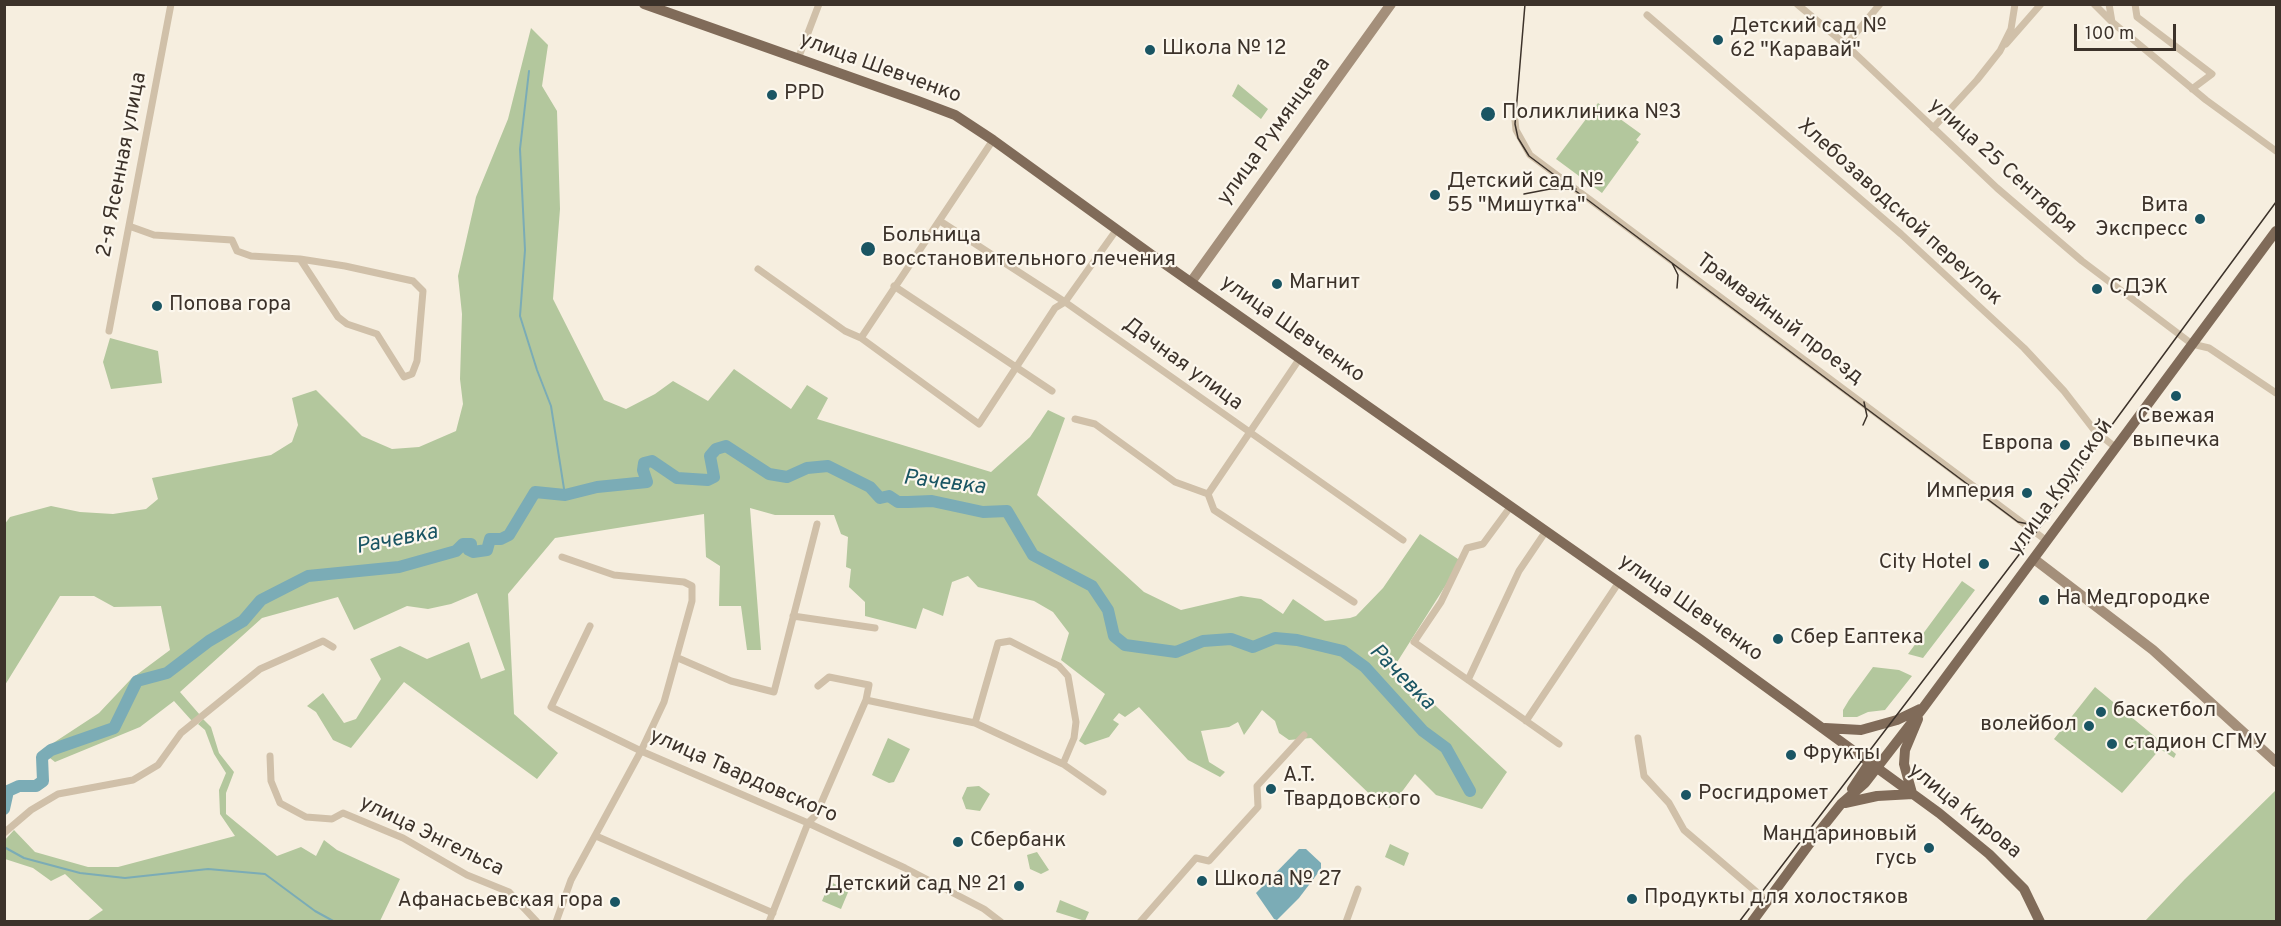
<!DOCTYPE html>
<html>
<head>
<meta charset="utf-8">
<style>
	body { margin:0 }
	#map { position:relative; width:2281px; height:926px; overflow:hidden; background:#f6eedf; font-family:Overpass,sans-serif }
	canvas { display:block }
	.frame { position:absolute; inset:0; border:6px solid #3c322a; pointer-events:none }
	.scale { position:absolute; left:2074px; top:24px; width:102px; height:27px; box-sizing:border-box; border:3px solid #3c322a; border-top:0; padding-left:8px; font-size:18px; line-height:21px; white-space:nowrap; color:#3c322a; -webkit-text-stroke:4px #fcf7ed; paint-order:stroke }
</style>
</head>
<body>
<div id="map">
<canvas width="2281" height="926"></canvas>
<div class="frame"></div>
<div class="scale">100 m</div>
</div>
<script>
const ctx = document.querySelector('canvas').getContext('2d');
ctx.lineJoin = 'round';
function fill(path, color) {
  ctx.fillStyle = color;
  ctx.fill(path, 'evenodd');
}
function toPath(rows) {
  const path = new Path2D();
  for (const r of rows) {
    path.moveTo(r[0], r[1]);
    for (let i = 2; i < r.length; i += 2) path.lineTo(r[i], r[i + 1]);
  }
  return path;
}
function trace(path, color, width, dash) {
  ctx.strokeStyle = color;
  ctx.lineWidth = width;
  ctx.lineCap = dash ? 'butt' : 'round';
  ctx.setLineDash(dash || []);
  ctx.stroke(path);
}
function write(font, color, halo, rows, align = 'center') {
  ctx.font = font + ' Overpass,sans-serif';
  ctx.lineWidth = 4.5;
  ctx.setLineDash([]);
  ctx.textBaseline = 'middle';
  ctx.strokeStyle = halo;
  ctx.fillStyle = color;
  for (const [text, x, y, turn = 0] of rows) {
    ctx.save();
    ctx.translate(x, y);
    ctx.rotate((+turn || 0) * Math.PI / 180);
    ctx.textAlign = isNaN(turn) ? turn : align;
    if (halo) ctx.strokeText(text, 0, 0);
    ctx.fillText(text, 0, 0);
    ctx.restore();
  }
}
fill(toPath([
	[531,28,548,45,542,86,557,111,560,209,553,299,604,400,626,409,655,394,673,381,708,401,734,369,791,409,807,385,828,398,817,419,991,472,1030,437,1048,410,1065,418,1037,495,1144,592,1181,610,1241,596,1261,599,1283,614,1293,599,1325,621,1350,618,1356,616,1383,588,1420,534,1461,561,1394,667,1507,772,1482,809,1436,795,1415,774,1390,808,1380,804,1311,738,1289,740,1279,733,1275,721,1262,710,1244,735,1238,722,1229,727,1201,731,1209,762,1225,772,1220,777,1188,760,1139,707,1125,717,1119,713,1113,720,1119,724,1109,737,1085,745,1079,741,1105,694,1061,660,1069,633,1053,612,1034,601,978,587,968,576,952,582,943,616,923,608,916,629,865,616,865,602,849,587,851,569,846,567,848,537,841,534,834,515,775,515,750,508,761,650,747,650,741,606,719,606,720,566,706,557,704,514,555,538,508,594,514,714,558,753,537,779,404,682,351,748,333,740,316,712,307,706,323,693,344,723,356,719,381,679,370,659,400,646,427,659,469,642,481,679,505,670,477,593,451,604,428,609,407,606,354,630,338,597,262,618,180,692,200,715,192,721,174,701,140,727,55,762,41,751,99,713,131,679,170,650,161,606,114,607,94,596,60,596,5,685,4,525,10,517,51,506,80,512,113,514,146,509,158,499,152,478,271,455,292,442,298,425,292,398,316,390,362,436,392,449,419,447,456,431,463,404,460,379,462,314,458,276,476,197,508,119],
	[1238,84,1268,109,1261,119,1232,96],
	[1598,103,1641,134,1636,140,1639,142,1602,193,1556,159],
	[110,338,158,351,162,383,111,389,103,362],
	[1962,581,1975,590,1923,658,1908,654],
	[1873,667,1899,670,1912,676,1885,710,1868,712,1857,717,1843,717,1843,710,1849,700],
	[2095,687,2176,754,2174,758,2160,749,2122,793,2054,739],
	[203,719,211,727,219,753,234,772,226,793,226,814,277,856,301,847,316,856,324,840,337,850,400,879,380,921,87,921,103,910,65,874,51,881,33,868,5,859,5,840,14,830,35,852,88,867,118,867,235,836,220,814,219,790,226,773,214,754,205,730,198,724],
	[888,738,910,749,894,782,889,783,872,775],
	[979,786,990,794,980,811,966,809,962,798,967,787],
	[2276,790,2276,921,2145,921,2185,879],
	[1390,844,1409,853,1404,866,1385,857],
	[1037,852,1049,870,1041,874,1030,869,1027,855],
	[830,882,849,890,841,909,822,901],
	[1060,900,1089,912,1085,921,1056,912]
]), '#b3c79d');
fill(toPath([
	[1299,849,1306,849,1321,863,1321,869,1299,898,1277,920,1274,919,1256,893]
]), '#7bacb6');
trace(toPath([
	[529,71,520,149,525,250,520,316,537,370,551,406,565,495],
	[4,847,24,858,80,873,125,878,208,869,265,874,315,911,335,922]
]), '#7bacb6', 2);
trace(toPath([
	[4,809,8,791,19,786,36,786,43,781,42,757,51,750,114,728,137,681,167,673,209,641,243,621,261,600,308,576,399,567,456,551,463,544,471,544,469,550,473,552,487,550,490,539,501,539,509,535,535,492,565,495,597,487,647,482,643,470,644,463,652,461,677,478,708,480,714,477,710,456,716,449,726,446,769,474,787,477,807,468,828,466,870,487,880,498,889,496,898,502,908,502,932,501,983,512,1007,511,1033,555,1092,586,1108,610,1114,636,1125,645,1176,652,1203,641,1231,639,1253,647,1275,638,1297,640,1343,651,1365,667,1423,731,1446,748,1470,791]
]), '#7bacb6', 12);
trace(toPath([
	[1797,4,1846,45,1997,188,2082,261,2192,344,2209,348,2276,393],
	[2094,4,2111,21],
	[2109,4,2112,22,2206,100,2276,151],
	[2135,4,2137,17,2212,74,2192,89],
	[1647,15,1901,234,2024,348,2064,391,2095,431,2115,447],
	[2006,44,2041,4],
	[1846,45,1880,4],
	[798,59,819,4],
	[1514,111,1516,130,1530,155,2047,541],
	[1933,128,1977,80,2000,51,2011,29,2015,4],
	[940,221,1065,302,1403,540],
	[129,226,154,235,232,240,237,251,251,256,300,259,338,317,347,324,377,334,404,377,412,374,417,361,423,291,413,281,345,266,300,259],
	[758,269,845,331,861,338,979,424,1055,308,1065,302,1117,229],
	[894,286,1052,391],
	[109,331,171,4],
	[861,338,993,140],
	[1075,419,1095,424,1175,482,1208,494,1214,510,1354,602],
	[1208,494,1300,358],
	[1511,506,1483,544,1467,548,1441,602,1414,642,1559,744],
	[793,616,875,628],
	[590,626,551,707,641,751,808,823,905,868,984,909,1001,922],
	[678,658,731,681,774,692,817,524],
	[1468,680,1519,571,1546,531],
	[866,700,975,723,1063,764,1103,792],
	[1526,721,1619,582],
	[975,723,998,643,1010,641,1059,666,1068,676,1076,722,1074,738,1063,764],
	[1638,738,1644,776,1669,803,1684,830,1767,901],
	[270,756,271,781,280,803,306,817,332,819,343,813,403,838,467,875,509,892,537,922],
	[4,833,31,810,58,794,133,780,158,765,181,733,260,669,323,641,333,647],
	[596,836,773,913],
	[556,922,571,880,641,751,664,702,692,601,692,586,684,582,614,575,562,557],
	[769,922,808,823,816,815,866,700,869,685,829,677,818,686],
	[1140,922,1196,858,1209,861,1258,807,1257,786,1304,735],
	[1346,922,1358,889]
]), '#d0c0a9', 7);
trace(toPath([
	[1191,282,1391,4],
	[2034,559,2153,650,2276,762]
]), '#a48f7a', 10);
trace(toPath([
	[644,4,918,101,955,115,993,140,1152,255,1700,639,1939,813,1989,854,2024,889,2040,922],
	[1825,728,1861,730,1897,720,1920,709],
	[1852,789,1870,762],
	[1912,793,1904,764,1905,750,1918,719],
	[1845,803,1877,796,1913,794],
	[1752,922,1810,843,1841,804,1865,783,1923,708,2276,231]
]), '#806b59', 10);
trace(toPath([
	[1525,4,1515,124,1518,138,1529,156,2018,522,2029,524,2045,521],
	[1524,194,1550,189,1576,189],
	[1672,263,1678,275,1677,288],
	[1863,425,1867,416,1864,402],
	[1739,922,2050,514,2103,437,2276,202]
]), '#3c322a', 1.5);
for (const [x, y, r, color] of [
	[1718,40,6,"#1a5563"],
	[1150,50,6,"#1a5563"],
	[772,95,6,"#1a5563"],
	[1488,114,8,"#1a5563"],
	[1435,195,6,"#1a5563"],
	[2200,219,6,"#1a5563"],
	[868,249,8,"#1a5563"],
	[1277,284,6,"#1a5563"],
	[2097,289,6,"#1a5563"],
	[157,306,6,"#1a5563"],
	[2176,396,6,"#1a5563"],
	[2065,445,6,"#1a5563"],
	[2027,493,6,"#1a5563"],
	[1984,564,6,"#1a5563"],
	[2044,600,6,"#1a5563"],
	[1778,639,6,"#1a5563"],
	[2101,712,6,"#1a5563"],
	[2089,726,6,"#1a5563"],
	[2112,744,6,"#1a5563"],
	[1791,755,6,"#1a5563"],
	[1271,789,6,"#1a5563"],
	[1686,795,6,"#1a5563"],
	[958,842,6,"#1a5563"],
	[1929,848,6,"#1a5563"],
	[1202,881,6,"#1a5563"],
	[1019,886,6,"#1a5563"],
	[1632,899,6,"#1a5563"],
	[615,902,6,"#1a5563"]
]) {
  const dot = new Path2D();
  dot.arc(x, y, r, 0, 2 * Math.PI);
  ctx.fillStyle = color;
  ctx.fill(dot);
  trace(dot, '#fcf7ed', 2);
}
write('21px', '#3c322a', '#fcf7ed', [
	["Детский сад №",1730,28],
	["62 \"Каравай\"",1730,52],
	["Школа № 12",1162,50],
	["PPD",784,95],
	["Поликлиника №3",1502,114],
	["Детский сад №",1447,183],
	["55 \"Мишутка\"",1447,207],
	["Вита",2188,207,"right"],
	["Экспресс",2188,231,"right"],
	["Больница",882,237],
	["восстановительного лечения",882,261],
	["Магнит",1289,284],
	["СДЭК",2109,289],
	["Попова гора",169,306],
	["Свежая",2176,418,"center"],
	["выпечка",2176,442,"center"],
	["Европа",2053,445,"right"],
	["Империя",2015,493,"right"],
	["City Hotel",1972,564,"right"],
	["На Медгородке",2056,600],
	["Сбер Еаптека",1790,639],
	["баскетбол",2113,712],
	["волейбол",2077,726,"right"],
	["стадион СГМУ",2124,744],
	["Фрукты",1803,755],
	["А.Т.",1283,777],
	["Твардовского",1283,801],
	["Росгидромет",1698,795],
	["Мандариновый",1917,836,"right"],
	["гусь",1917,860,"right"],
	["Сбербанк",970,842],
	["Школа № 27",1214,881],
	["Детский сад № 21",1007,886,"right"],
	["Продукты для холостяков",1644,899],
	["Афанасьевская гора",603,902,"right"]
], 'left');
write('21px', '#3c322a', '#fcf7ed', [
	["улица Шевченко",880,69,20],
	["улица Румянцева",1275,132,-54],
	["2-я Ясенная улица",123,165,-79],
	["улица 25 Сентября",2002,167,42],
	["Хлебозаводской переулок",1899,213,42],
	["Трамвайный проезд",1779,320,37],
	["улица Шевченко",1292,330,35],
	["Дачная улица",1182,365,36],
	["улица Крупской",2062,488,-54],
	["улица Шевченко",1690,609,35],
	["улица Твардовского",743,777,24],
	["улица Кирова",1964,812,39],
	["улица Энгельса",431,837,26]
]);
write('italic 22px', '#1a5563', '#fcf7ed', [
	["Рачевка",944,484,7],
	["Рачевка",397,541,-11],
	["Рачевка",1401,678,45]
]);
</script>
</body>
</html>
